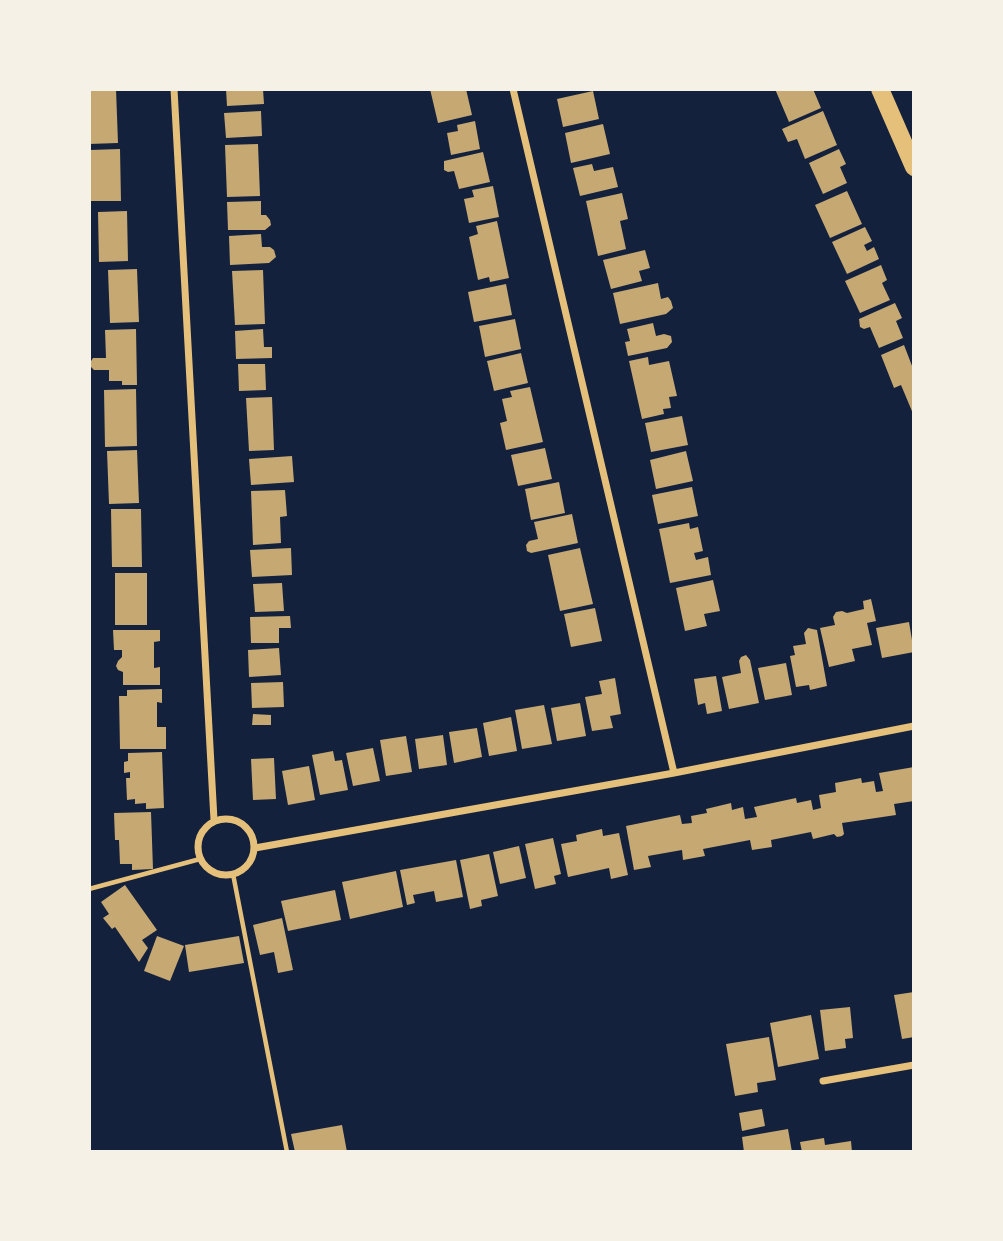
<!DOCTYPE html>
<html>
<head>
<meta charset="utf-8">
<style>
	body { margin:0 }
	#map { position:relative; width:1003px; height:1241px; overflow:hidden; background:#14213d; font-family:Bitter,serif }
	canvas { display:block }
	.frame { position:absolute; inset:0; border:91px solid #f6f1e7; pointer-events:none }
</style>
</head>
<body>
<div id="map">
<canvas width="1003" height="1241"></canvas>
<div class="frame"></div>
</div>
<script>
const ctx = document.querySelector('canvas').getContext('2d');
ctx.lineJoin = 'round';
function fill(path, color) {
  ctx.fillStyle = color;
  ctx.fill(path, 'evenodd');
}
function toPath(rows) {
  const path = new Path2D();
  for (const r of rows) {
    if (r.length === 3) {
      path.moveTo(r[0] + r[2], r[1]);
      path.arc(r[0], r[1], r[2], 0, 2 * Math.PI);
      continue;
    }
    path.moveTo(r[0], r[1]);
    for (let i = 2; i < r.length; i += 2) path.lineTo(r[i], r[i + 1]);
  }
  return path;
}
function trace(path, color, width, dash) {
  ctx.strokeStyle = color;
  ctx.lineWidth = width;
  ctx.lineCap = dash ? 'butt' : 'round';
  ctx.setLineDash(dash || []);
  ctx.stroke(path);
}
fill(toPath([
	[89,89,116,89,118,143,89,144],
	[226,89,263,89,264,104,227,106],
	[430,89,466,89,472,115,438,123],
	[775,89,813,89,821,108,789,122],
	[593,91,599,119,563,127,557,99],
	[261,111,262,136,226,138,224,113],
	[823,111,837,145,805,159,797,139,788,142,782,129],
	[475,121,480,149,451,155,447,133,458,131,457,125],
	[603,124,610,154,571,163,565,133],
	[258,144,260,196,227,197,225,145],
	[120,149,121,201,89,201,90,150],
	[839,149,846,164,840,167,847,183,823,194,809,163],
	[483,152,490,182,459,189,454,171,448,172,444,170,444,161],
	[592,164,594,171,613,167,618,187,580,196,573,168],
	[493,186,499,217,469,223,464,199,474,197,472,190],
	[847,191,862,224,830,238,815,205],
	[622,193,628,219,620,221,626,249,598,256,586,201],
	[261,201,261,215,266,215,270,220,271,225,265,230,228,230,227,202],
	[127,211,128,261,99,262,98,212],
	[497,221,509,278,490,282,489,277,478,280,469,237,478,234,476,226],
	[865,227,872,241,864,245,867,251,874,247,879,259,847,274,832,242],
	[261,234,262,247,270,247,274,250,276,257,269,263,230,265,229,236],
	[645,250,650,268,639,271,642,281,611,289,603,260],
	[881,265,887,280,882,283,890,300,860,313,845,281],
	[137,269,139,322,110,323,108,270],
	[263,270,265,324,235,325,232,271],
	[658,283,661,299,668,297,671,301,673,308,666,314,620,324,613,293],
	[506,284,512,315,474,322,468,292],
	[895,303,902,318,896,321,903,338,879,348,870,327,864,329,860,327,859,319],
	[515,319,521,349,485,357,479,326],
	[653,323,656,336,664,334,671,336,672,342,667,348,628,356,625,342,630,341,627,329],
	[136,329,137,385,122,385,122,381,109,381,109,370,94,370,91,367,91,361,93,358,106,358,105,330],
	[263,329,264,347,272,347,272,358,236,359,235,331],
	[904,345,914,371,914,416,901,385,894,388,881,355],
	[521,353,528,383,494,391,487,361],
	[648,357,649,365,669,361,677,396,669,397,671,408,663,409,664,414,642,419,629,361],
	[238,364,265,364,266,390,239,391],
	[530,387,543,442,506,450,500,423,507,421,502,399,512,397,510,391],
	[136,389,137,446,105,447,104,390],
	[272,397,274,450,249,451,246,398],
	[682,416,688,445,651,452,645,423],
	[545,448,552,479,518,486,511,455],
	[137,450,139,503,109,504,107,451],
	[686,451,693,481,656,489,650,460],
	[292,456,294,482,251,485,249,459],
	[559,482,565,513,531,520,525,489],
	[692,487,698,516,658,524,652,495],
	[285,490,287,516,280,517,281,543,253,545,251,491],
	[111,509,141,509,142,567,112,567],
	[572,514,578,543,531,553,527,551,526,545,529,541,538,539,534,522],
	[689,523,690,529,698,527,703,551,694,553,696,560,708,557,711,575,670,583,659,529],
	[291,548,292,575,252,577,250,550],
	[580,548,593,604,560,611,548,555],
	[115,573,147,573,147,625,115,625],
	[713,580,720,611,704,614,707,626,685,631,676,588],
	[282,583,284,611,255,612,253,584],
	[871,599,876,621,867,623,872,645,852,649,855,661,829,667,820,628,835,625,833,617,836,612,842,611,847,613,864,609,863,601],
	[595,608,602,641,571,647,564,614],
	[290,616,291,628,279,628,279,643,251,643,250,617],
	[909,622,914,652,882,658,876,628],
	[808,628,817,630,827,686,810,690,809,685,796,687,790,656,795,655,793,646,806,644,804,633],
	[113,630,160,630,160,641,154,642,154,668,160,667,160,685,123,685,123,672,118,670,116,666,118,661,122,657,122,650,114,650],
	[279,648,281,675,249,677,248,650],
	[746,655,750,660,759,703,729,709,722,677,741,673,739,661,741,657],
	[786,663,792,695,765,700,758,668],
	[716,676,722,711,707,714,705,703,698,705,694,679],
	[615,678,621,714,610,716,613,728,592,731,585,697,602,694,599,681],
	[283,682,284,707,252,708,251,683],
	[162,689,162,703,157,702,157,727,166,727,166,749,120,749,119,696,127,696,127,690],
	[580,703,586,736,557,741,551,708],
	[544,705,552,744,522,749,515,710],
	[253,714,271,715,271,725,252,725],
	[511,717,517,751,489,756,483,723],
	[477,728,482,757,454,763,449,732],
	[443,735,447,765,419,769,415,739],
	[406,736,412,772,386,776,380,740],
	[373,748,380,781,353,786,346,753],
	[333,751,335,761,342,760,348,790,320,795,312,755],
	[162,752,164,808,146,809,146,803,135,804,135,799,127,800,126,778,130,778,130,772,124,773,124,762,128,761,128,753],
	[274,758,276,799,253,800,251,759],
	[309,766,315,800,288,805,282,771],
	[914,767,914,801,894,804,896,815,842,823,844,834,842,836,837,837,834,834,813,839,811,832,771,840,772,847,752,850,750,840,703,849,705,856,683,860,682,850,648,856,651,867,634,870,626,826,680,815,682,824,692,823,691,816,707,813,706,809,731,803,732,810,743,807,745,819,757,817,754,807,796,798,797,803,811,800,813,810,821,808,819,795,836,792,835,783,861,778,862,783,874,781,876,792,883,791,879,773],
	[151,812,153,869,132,870,132,864,120,864,119,840,115,840,114,813],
	[602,829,603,836,619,833,628,875,611,879,609,868,568,877,561,844,577,841,576,835],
	[553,838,561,874,554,876,556,884,535,889,525,844],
	[519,846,526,878,500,884,493,852],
	[489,854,498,896,481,900,482,906,470,909,460,860],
	[456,860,463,897,436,902,434,891,413,895,415,903,407,905,400,870],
	[396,871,403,907,350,919,342,882],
	[125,885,157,930,142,940,148,948,139,962,115,927,112,929,103,918,109,914,101,902],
	[335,890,341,920,288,931,281,901],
	[282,918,293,970,278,973,274,952,260,955,253,925],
	[157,936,184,946,170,981,144,971],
	[239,936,244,963,189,972,185,945],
	[914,992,914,1037,902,1039,894,995],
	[850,1007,853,1038,845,1039,846,1048,825,1051,820,1010],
	[811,1015,819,1059,778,1067,770,1023],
	[769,1037,776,1080,757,1083,758,1092,735,1096,726,1044],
	[762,1109,765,1126,742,1131,739,1113],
	[342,1125,347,1152,295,1152,291,1134],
	[788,1129,792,1152,744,1152,742,1137],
	[824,1138,825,1145,851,1141,852,1152,802,1152,800,1142]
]), '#c6a872');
trace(toPath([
	[233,874,287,1152],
	[89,889,200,859]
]), '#e5c07b', 4.5);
trace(toPath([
	[174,89,214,820],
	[513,89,674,773],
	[226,847,28],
	[255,848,674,773,914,726],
	[823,1081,914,1065]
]), '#e5c07b', 7);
trace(toPath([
	[880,89,914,167]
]), '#e5c07b', 18);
</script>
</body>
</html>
